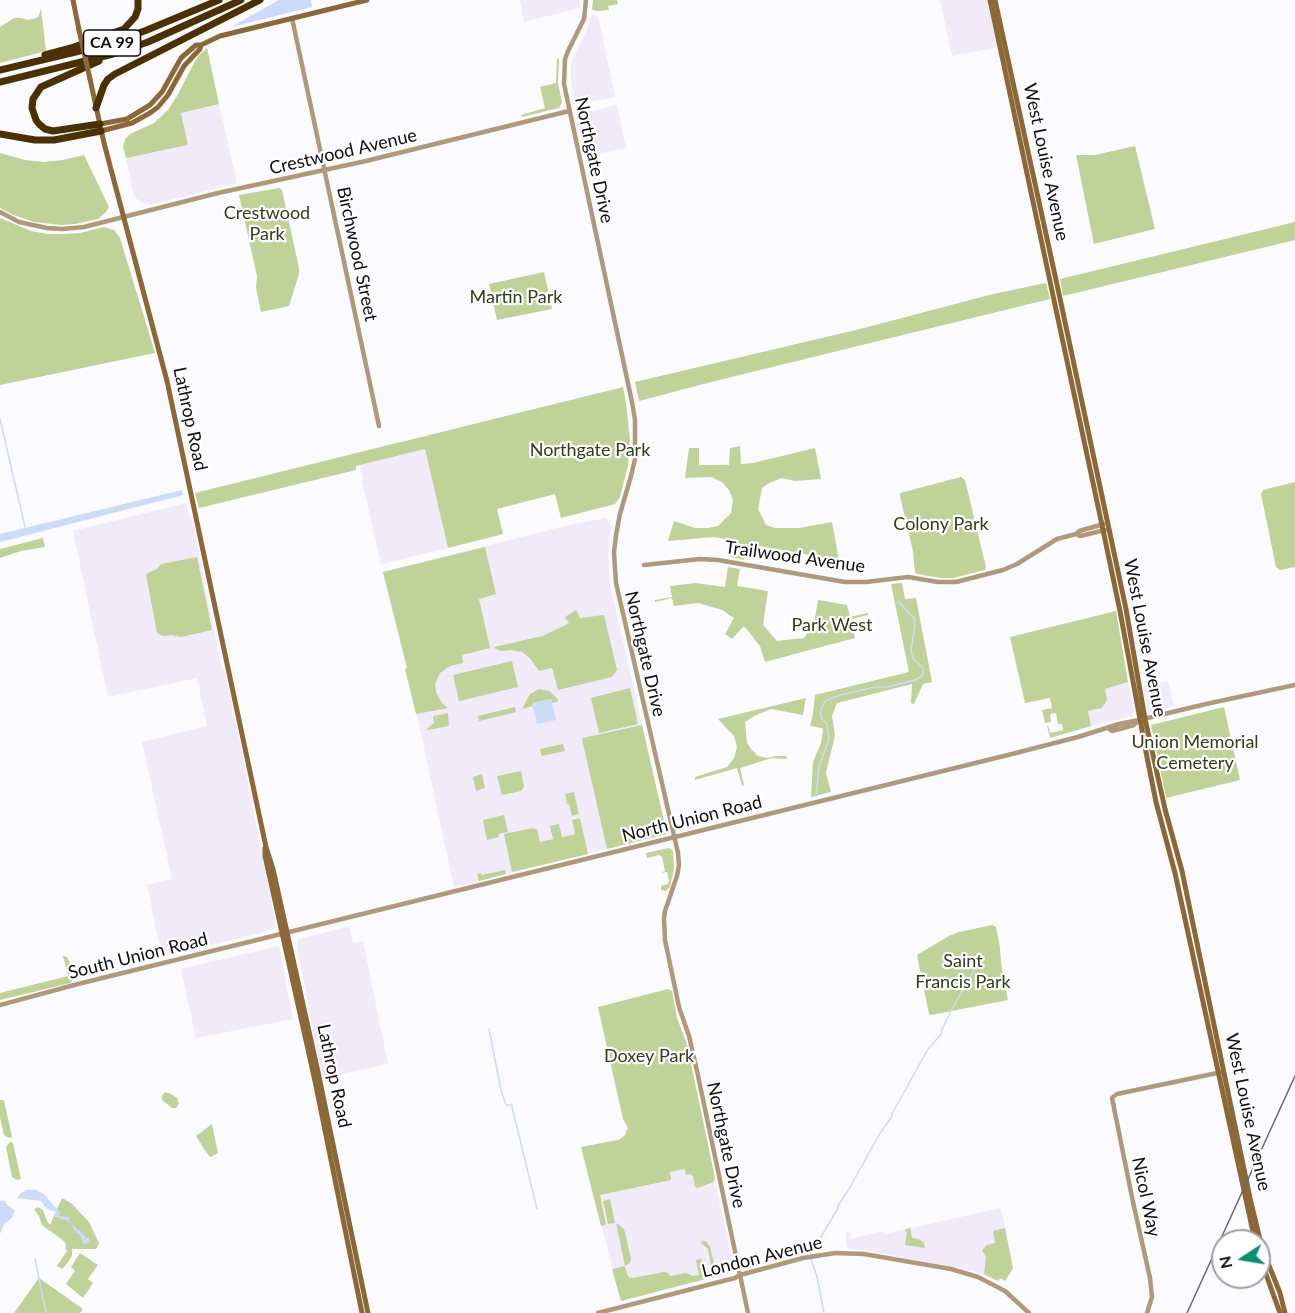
<!DOCTYPE html>
<style>
body{margin:0}
#map{position:relative;width:1295px;height:1313px;overflow:hidden;background:#fbfafe;font-family:Lato,sans-serif}
canvas{display:block}
.north{position:absolute;left:1211px;top:1229px;width:60px;height:60px;box-sizing:border-box;background:#fff;border:2px solid #9f9e9f;border-radius:50%;rotate:258deg;font-size:16px;font-weight:700;line-height:24px;text-align:center;color:#0e0d0f}
.north::after{content:'';display:block;margin:auto;width:21px;height:27px;background:#098f77;clip-path:polygon(50% 0,100% 100%,50% 72%,0 100%)}
</style>
<div id="map">
<canvas width="1295" height="1313"></canvas>
<div class="north">N</div>
</div>
<script>
const context = document.querySelector('canvas').getContext('2d');
context.lineJoin = 'round';
function paint(path, color) { context.fillStyle = color; context.fill(path, 'evenodd'); }
const shape = rows => new Path2D(rows.map(r => 'M' + r).join(''));
function strokePath(path, color, width, dash) { context.strokeStyle = color; context.lineWidth = width; context.lineCap = dash ? 'butt' : 'round'; context.setLineDash(dash || []); context.stroke(path); }
function label(font, color, halo, rows, align = 'center') {
  context.font = font + ' Lato,sans-serif'; context.lineWidth = 4.5; context.setLineDash([]); context.textBaseline = 'middle'; context.strokeStyle = halo; context.fillStyle = color; for (const [text, x, y, turn = 0] of rows) {
    context.save(); context.translate(x, y); context.rotate((+turn || 0) * Math.PI / 180); context.textAlign = isNaN(turn) ? turn : align; if (halo) context.strokeText(text, 0, 0); context.fillText(text, 0, 0); context.restore();
  }
}
const built = shape([
 [520,0,580,0,580,8,524,22],
 [940,0,988,0,998,47,952,56],
 [592,15,598,16,615,97,580,104,574,100,571,84,571,65,577,50,587,30],
 [219,104,237,183,150,205,143,203,136,198,133,192,126,158,188,145,181,113],
 [617,105,626,148,586,156,578,117,579,114],
 [425,449,448,548,381,564,362,480,363,480,360,465],
 [186,503,194,529,221,664,225,672,241,747,276,925,275,928,272,930,162,957,147,885,172,879,142,742,207,726,197,678,108,697,73,531],
 [605,518,608,520,611,527,608,554,610,584,667,834,454,887,407,668,383,572,565,526],
 [1168,681,1174,706,1149,712,1143,687],
 [1128,682,1134,713,1132,716,1091,726,1088,711,1102,708,1105,689],
 [350,926,353,943,363,941,388,1064,322,1078,297,945,297,940],
 [279,946,293,1019,196,1038,181,969],
 [702,1122,734,1269,732,1273,621,1301,581,1147],
 [1001,1208,1013,1268,1005,1281,1000,1278,998,1281,974,1271,863,1250,850,1249,846,1246,846,1232,851,1233,850,1239,884,1231,885,1234]
]);
const green = shape([
 [593,0,617,0,618,4,608,6,609,10,598,11,592,10],
 [41,8,46,51,0,63,0,27,14,18,21,18,28,20,36,18,39,16],
 [207,48,219,104,181,113,188,145,126,158,123,147,125,139,130,134,154,123,168,110,177,96,195,61,199,55],
 [557,58,559,59,559,62,558,83,562,102,559,108,522,117,521,115,545,108,540,87,556,83],
 [1135,146,1155,229,1094,244,1076,155,1095,155],
 [0,153,25,160,44,162,63,160,84,155,109,207,106,212,98,219,75,224,62,225,34,222,11,214,0,208],
 [279,188,282,190,299,268,299,274,289,306,261,312,256,288,257,276,239,195],
 [0,218,31,231,48,234,64,234,80,233,104,227,114,230,120,238,155,353,0,385],
 [1295,222,1295,240,1063,296,1060,279],
 [544,272,552,309,497,320,489,284],
 [1046,283,1050,299,715,381,639,401,635,382,860,329,993,294],
 [623,387,626,403,630,440,628,466,620,497,615,504,561,518,555,494,497,509,503,534,448,548,425,449,356,466,356,470,199,508,195,493],
 [740,446,741,464,753,463,815,448,821,479,795,481,782,478,771,482,762,488,758,509,766,525,775,528,799,528,832,522,839,560,748,544,744,560,731,557,734,541,714,537,668,541,674,521,695,528,708,528,718,526,731,513,733,500,729,490,722,482,711,477,685,478,689,448,699,448,699,465,729,465,730,448],
 [961,477,965,480,986,567,985,570,953,578,941,578,917,574,915,573,913,551,900,496,900,493],
 [1295,482,1295,567,1280,570,1276,567,1261,494,1263,490],
 [43,538,45,547,21,551,0,558,0,549],
 [485,547,496,594,479,599,490,648,462,655,463,663,450,666,440,673,435,684,436,692,442,703,448,708,416,714,405,669,407,668,383,572],
 [197,557,212,630,181,637,171,635,163,636,157,633,146,574,157,569,161,564],
 [728,567,740,569,737,586,768,591,763,625,777,641,804,638,814,624,818,600,847,605,850,617,868,613,868,615,851,619,855,638,765,662,760,646,744,626,732,639,725,634,734,618,722,610,698,603,674,606,672,598,655,602,655,600,672,597,670,586,695,583,725,587],
 [902,583,905,599,916,598,932,682,923,684,914,704,911,703,912,684,837,703,832,716,835,735,826,773,831,792,811,797,813,762,821,743,823,730,822,728,810,726,813,713,815,695,909,672,891,584],
 [576,610,580,618,604,615,617,670,612,677,558,690,552,668,539,671,530,658,522,652,510,650,502,651,496,649,494,647,542,636,566,625,569,623,565,617],
 [1116,611,1128,682,1105,689,1107,700,1102,708,1088,711,1091,726,1050,738,1047,726,1048,725,1050,733,1063,730,1062,724,1058,724,1056,713,1050,714,1051,722,1045,723,1042,710,1052,708,1050,698,1025,703,1010,637],
 [512,661,518,687,459,701,453,675],
 [630,688,638,724,599,733,591,698],
 [539,689,549,691,558,699,557,702,552,703,551,699,532,703,533,706,522,709,530,694],
 [806,698,803,715,771,709,754,716,745,722,747,743,752,750,758,756,767,758,776,756,787,756,786,759,772,758,740,768,744,785,742,786,737,768,695,780,695,777,727,767,734,758,737,747,734,736,718,719],
 [515,707,516,712,479,721,478,716],
 [1224,707,1240,780,1166,798,1151,725],
 [448,713,449,726,427,730,427,729,434,723,433,716],
 [642,725,667,834,607,849,582,739,583,738],
 [563,744,565,751,542,756,540,749],
 [521,771,524,786,521,791,502,795,497,776],
 [482,774,485,788,476,791,473,777],
 [574,792,579,814,572,816,569,804,567,804,565,794],
 [504,815,508,832,498,834,499,837,487,840,483,820],
 [580,818,588,854,512,872,504,834,533,828,534,829,537,829,540,842,553,839,550,826,559,824,562,837,575,834,572,820],
 [669,848,673,851,674,869,670,887,666,891,661,890,661,886,668,884,669,881,667,872,661,873,665,871,662,857,659,855,647,858,646,853],
 [505,870,506,874,479,881,477,874,481,873,482,875],
 [992,925,996,927,1000,948,1001,963,1008,1000,931,1015,929,1014,917,955,949,936,959,932],
 [63,956,67,957,69,961,73,977,71,983,0,1000,0,993,68,976],
 [668,989,672,991,677,1018,687,1044,715,1178,713,1182,697,1188,695,1187,693,1176,690,1174,686,1175,685,1169,670,1172,671,1180,600,1195,606,1225,601,1226,581,1147,619,1140,625,1135,628,1128,623,1119,598,1007],
 [165,1092,171,1094,177,1098,179,1104,176,1108,172,1108,162,1100,162,1095],
 [0,1100,4,1100,12,1137,9,1138,4,1135,0,1118],
 [212,1124,218,1153,211,1157,208,1155,196,1136],
 [10,1142,13,1143,21,1179,17,1180,12,1177,6,1147],
 [62,1198,71,1203,89,1222,99,1243,96,1249,73,1249,72,1248,72,1256,66,1265,62,1269,57,1266,67,1251,65,1249,66,1246,65,1242,42,1225,39,1216,34,1209,38,1207,43,1210,47,1221,50,1225],
 [610,1199,615,1223,608,1224,603,1201],
 [616,1223,623,1228,625,1232,631,1259,630,1263,625,1266,627,1274,629,1277,632,1278,664,1272,668,1273,670,1276,686,1273,693,1276,699,1275,696,1260,702,1259,700,1268,703,1272,707,1272,710,1270,711,1266,708,1249,700,1242,706,1241,710,1247,717,1276,621,1301,612,1269,625,1266],
 [910,1228,912,1238,919,1239,924,1243,925,1248,905,1245,907,1232,905,1231,906,1229],
 [1005,1228,1013,1268,1005,1281,1000,1278,998,1281,984,1274,986,1257,982,1250,987,1245,995,1243,993,1231],
 [80,1253,98,1265,88,1279,93,1283,83,1298,66,1284,75,1271,71,1267],
 [39,1278,83,1309,80,1313,14,1313]
]);
const water = shape([
 [279,0,311,0,312,7,231,27],
 [182,490,183,495,0,542,0,534],
 [551,699,556,720,537,724,532,703],
 [26,1190,36,1190,44,1194,55,1207,60,1211,59,1216,70,1217,69,1221,78,1230,82,1232,83,1235,87,1238,90,1239,90,1240,86,1244,83,1244,81,1237,79,1234,74,1231,73,1226,66,1220,55,1217,56,1212,47,1209,41,1201,17,1198,21,1193],
 [0,1201,5,1201,7,1205,15,1210,12,1218,4,1224,0,1234]
]);
const stream = shape([
 [0,419,25,527],
 [816,797,819,767,829,739,827,724,822,719,820,712,825,701,840,695,871,688,887,687,915,680,922,676,923,673,923,668,913,658,911,651,915,625,914,618,898,601],
 [489,1029,501,1090,506,1105,512,1105,512,1107,537,1209],
 [811,1254,838,1208,838,1206,849,1189,879,1135,892,1116,892,1114,928,1049,942,1033,941,1031,951,1011,976,966],
 [35,1259,46,1313],
 [811,1259,817,1277,824,1313]
]);
const tertiary = shape([
 [586,0,584,19,568,51,565,59,564,84,632,402,635,420,635,459,631,476,620,514,616,535,614,553,616,583,678,853,679,865,677,876,665,911,664,919,665,940,679,1007,689,1036,697,1071,748,1313],
 [292,18,379,426],
 [0,212,19,222,47,228,62,229,84,227,218,193,366,161,569,111],
 [1076,534,1080,536,1105,530],
 [644,565,700,559,718,560,845,582,866,582,908,577,938,582,956,582,1003,570,1017,564,1057,539,1076,534,1079,531,1104,524],
 [1108,728,1112,731,1134,725,1139,720],
 [0,1005,78,984,1012,754,1078,737,1119,724,1139,720,1206,704,1295,685],
 [598,1313,735,1278,740,1275,803,1258,835,1253,864,1254,951,1269,978,1277,1005,1291,1029,1313],
 [1147,1313,1152,1297,1150,1278,1133,1202,1112,1098,1114,1096,1117,1094,1222,1072]
]);
const secondary = shape([
 [73,0,79,30],
 [990,0,1102,525,1120,611,1147,757,1156,802,1175,873,1255,1241],
 [995,0,1058,289,1126,609,1145,719,1165,809,1182,871,1250,1198,1262,1248,1280,1293,1285,1313],
 [90,79,104,143,167,381,266,847,273,869,318,1072,368,1313],
 [100,124,127,119,150,105,162,92,181,58,196,45,201,45,220,36,367,0],
 [101,131,132,123,150,113,158,107,168,95,184,66,200,49,201,45],
 [265,848,265,856,315,1081,362,1313],
 [1259,1255,1280,1313]
]);
const motorway = shape([
 [45,55,71,48,124,29,135,17,138,9,138,0],
 [99,61,41,87,33,99,32,108,36,120,39,124,45,129,53,131,100,124],
 [0,70,109,44,147,30,219,0],
 [0,82,113,54,148,42,241,0],
 [96,108,104,85,108,79,115,74,260,0],
 [0,134,35,140,54,140,101,131]
]);
const rail = shape([
 [1187,1313,1295,1076]
]);
const secondaryBridge = shape([
 [79,30,90,79]
]);
const shields = [
 [112,43,57]
];
const shieldNames = [
 ["CA 99",112,43]
];
const streetNames = [
 ["Crestwood Avenue",343,152,-13],
 ["Northgate Drive",594,160,78],
 ["West Louise Avenue",1046,162,78],
 ["Birchwood Street",357,254,78],
 ["Lathrop Road",190,419,78],
 ["Trailwood Avenue",795,557,8],
 ["West Louise Avenue",1145,638,79],
 ["Northgate Drive",645,654,77],
 ["North Union Road",692,819,-14],
 ["South Union Road",138,956,-14],
 ["Lathrop Road",334,1076,78],
 ["West Louise Avenue",1248,1112,78],
 ["Northgate Drive",726,1145,78],
 ["Nicol Way",1146,1197,78],
 ["London Avenue",762,1257,-14]
];
const parkNames = [
 ["Crestwood",267,213],
 ["Park",267,234],
 ["Martin Park",516,297],
 ["Northgate Park",590,450],
 ["Colony Park",941,524],
 ["Park West",832,625],
 ["Union Memorial",1195,742],
 ["Cemetery",1195,763],
 ["Saint",963,961],
 ["Francis Park",963,982],
 ["Doxey Park",649,1056]
];
paint(built, '#f0eaf9');
paint(green, '#bfd298');
paint(water, '#cbdbfa');
strokePath(stream, '#cbdbfa', 1.5);
strokePath(tertiary, '#af9978', 4.5);
strokePath(secondary, '#8a6937', 5);
strokePath(motorway, '#4b3101', 7);
strokePath(rail, '#68676a', 1.5);
strokePath(secondaryBridge, '#8a6937', 5);
for (const [x, y, w] of shields) { const box = new Path2D(); box.roundRect(x - w / 2, y - 13, w, 26, 4.5); context.fillStyle = '#fff'; context.fill(box); strokePath(box, '#0e0d0f', 1.5); }
label('bold 16px', '#0e0d0f', null, shieldNames);
label('18px', '#0e0d0f', '#fff', streetNames);
label('18px', '#323c17', '#fff', parkNames);
</script>
